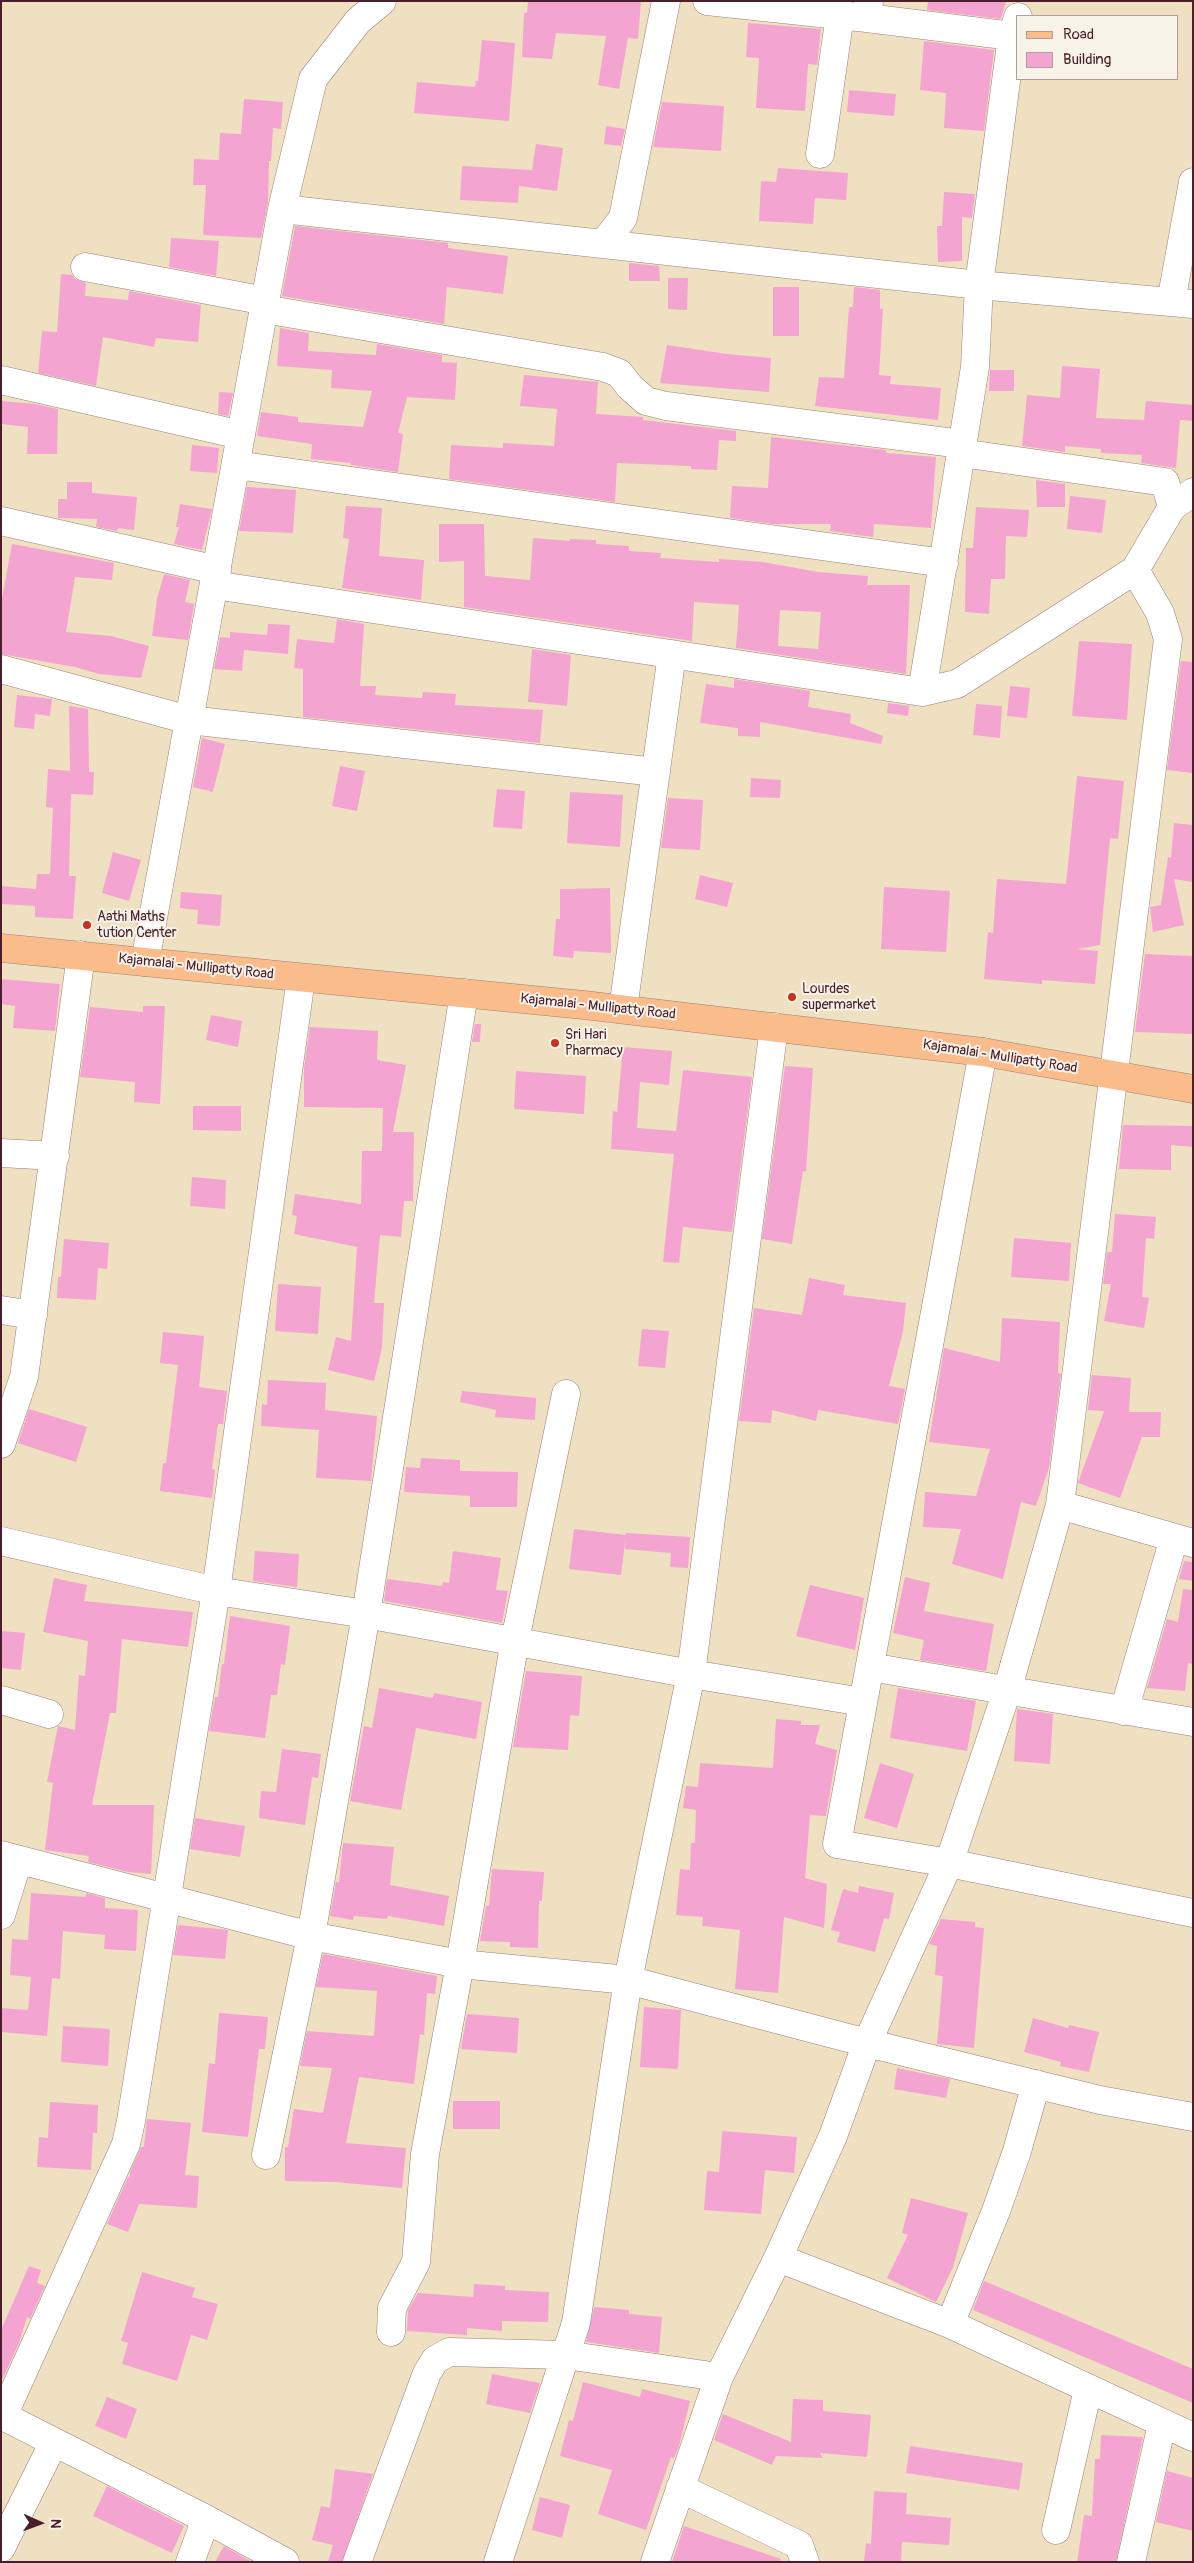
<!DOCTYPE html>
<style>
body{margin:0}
#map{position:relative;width:1194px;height:2563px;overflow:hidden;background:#efe0c2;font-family:Pangolin,sans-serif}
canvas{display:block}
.frame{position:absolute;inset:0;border:2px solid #4a1f2b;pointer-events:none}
.legend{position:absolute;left:1016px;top:15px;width:162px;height:65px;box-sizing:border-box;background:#f7f3e8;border:1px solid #b29e9c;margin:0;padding:6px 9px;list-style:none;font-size:15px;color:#4a1f2b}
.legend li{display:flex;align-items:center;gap:10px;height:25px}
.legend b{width:25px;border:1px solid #b29e9c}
.north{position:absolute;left:15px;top:2498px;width:50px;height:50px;-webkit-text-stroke:4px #f7f3e8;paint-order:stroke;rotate:92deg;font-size:14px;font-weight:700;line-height:20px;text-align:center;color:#4a1f2b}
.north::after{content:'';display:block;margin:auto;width:18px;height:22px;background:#4a1f2b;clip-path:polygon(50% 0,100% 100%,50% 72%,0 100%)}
</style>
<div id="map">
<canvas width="1194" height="2563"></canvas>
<div class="frame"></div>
<ul class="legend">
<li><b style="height:6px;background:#fabc8b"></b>Road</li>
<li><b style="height:14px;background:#f4a4d0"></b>Building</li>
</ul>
<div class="north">N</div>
</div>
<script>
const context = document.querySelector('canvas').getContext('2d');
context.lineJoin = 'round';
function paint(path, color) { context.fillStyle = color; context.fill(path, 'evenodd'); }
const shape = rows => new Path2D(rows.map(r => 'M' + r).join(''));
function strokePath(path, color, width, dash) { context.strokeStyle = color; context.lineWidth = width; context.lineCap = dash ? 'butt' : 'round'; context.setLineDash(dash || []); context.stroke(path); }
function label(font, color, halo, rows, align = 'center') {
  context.font = font + ' Pangolin,sans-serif'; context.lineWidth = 4; context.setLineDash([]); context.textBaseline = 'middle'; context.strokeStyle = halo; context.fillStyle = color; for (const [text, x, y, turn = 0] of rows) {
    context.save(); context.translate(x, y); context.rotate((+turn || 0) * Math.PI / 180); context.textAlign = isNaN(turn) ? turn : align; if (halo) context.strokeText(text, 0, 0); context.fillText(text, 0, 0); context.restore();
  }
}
const building = shape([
 [528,1,641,1,638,39,628,38,619,89,598,85,606,36,556,33,552,59,522,57,524,13,527,13],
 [928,1,1006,1,1001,19,927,10],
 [748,23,821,29,817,65,808,64,805,111,756,108,759,58,746,57],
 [482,40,515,43,509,121,414,113,417,82,475,87,476,81,478,81],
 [924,41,994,50,984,131,944,128,946,93,920,90],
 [849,90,896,94,894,116,847,112],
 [244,99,283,102,281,129,273,128,271,161,269,161,268,202,261,238,203,235,206,185,193,185,194,159,219,160,220,133,241,134],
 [662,102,724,106,721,151,653,147],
 [606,126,625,129,621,146,604,144],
 [536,144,563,148,557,191,519,186,518,203,460,200,462,166,532,170],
 [778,168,848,173,846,200,815,198,813,224,759,221,761,181,776,182],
 [944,192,975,194,972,218,962,217,962,261,938,262,937,226,942,226],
 [295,226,448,243,448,248,508,256,503,294,447,287,444,324,282,296],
 [171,238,219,241,216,276,169,267],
 [629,263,659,266,660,281,629,281],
 [61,274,72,275,75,279,86,283,85,296,128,300,129,291,201,305,198,342,156,338,154,347,103,337,96,386,38,373,42,331,57,332],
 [668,278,688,278,687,310,668,309],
 [773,287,799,287,799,336,773,336],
 [854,287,880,290,880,309,883,309,879,375,891,376,890,384,941,388,938,420,815,406,819,377,844,378,849,307,853,307],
 [280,328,309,333,308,351,376,355,377,344,442,355,442,362,457,363,455,400,407,397,398,433,403,434,398,472,351,465,351,463,311,459,312,444,257,436,261,412,298,417,298,422,363,427,372,391,331,388,332,370,277,366],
 [667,345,727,354,771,358,769,392,660,383],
 [1062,366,1100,369,1096,418,1144,420,1146,401,1193,405,1193,421,1180,420,1176,468,1141,463,1142,455,1101,453,1101,449,1065,446,1065,452,1022,446,1027,395,1060,398],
 [990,370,1014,370,1014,391,989,391],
 [524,375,598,382,596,414,643,417,643,420,736,431,736,441,719,440,717,470,691,469,691,466,617,463,615,502,449,479,451,445,503,448,503,443,554,446,557,409,520,406],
 [219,392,233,393,228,416,218,414],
 [1,401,35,404,58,409,57,454,27,454,28,427,1,424],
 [771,437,886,450,886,453,936,457,931,528,874,524,873,537,830,531,831,524,773,524,730,518,732,486,768,488],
 [192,445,219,448,217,473,190,471],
 [1036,480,1065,484,1065,507,1037,507],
 [67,482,92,482,92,493,137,497,134,530,118,528,117,531,96,527,97,519,58,518,58,499,67,499],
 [247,487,296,490,293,533,239,531],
 [1070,496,1106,500,1102,533,1067,529],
 [180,504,212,509,202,550,174,544,179,527,176,527],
 [346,506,382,508,379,556,424,560,421,600,342,588,349,539,343,538],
 [976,507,1029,510,1027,537,1006,536,1005,579,991,579,989,614,965,612,966,548,973,548],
 [439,524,484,524,485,576,530,580,533,538,570,541,570,539,596,540,596,544,629,546,629,551,661,553,660,558,719,562,719,559,763,562,818,572,868,576,867,585,910,585,906,674,736,648,739,605,694,602,692,641,464,607,464,561,439,562],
 [780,610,821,612,818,649,778,646],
 [12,544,114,563,112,580,75,577,66,632,111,636,149,646,141,678,99,674,75,667,1,654,1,604],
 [164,574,190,580,185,602,194,604,188,640,152,636,157,599],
 [337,619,364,624,360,686,376,686,375,695,422,698,423,692,456,694,455,705,543,710,540,743,303,717,303,669,294,668,297,639,334,643],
 [268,624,290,625,288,654,244,650,242,671,214,669,220,637,230,638,230,632,267,635],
 [1079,641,1132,644,1127,720,1072,716],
 [532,649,571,655,567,706,528,702],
 [1181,661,1193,662,1193,773,1167,770],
 [734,679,810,691,808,707,851,714,850,723,883,736,881,744,760,722,760,737,738,736,738,728,700,723,706,684,734,688],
 [1010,686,1030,688,1027,718,1007,716],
 [17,695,52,699,50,716,35,714,34,729,14,727],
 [888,703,909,706,908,716,887,713],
 [976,704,1002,706,1000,738,973,735],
 [69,706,88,709,89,772,94,772,93,795,71,794,69,876,76,876,73,919,35,917,35,906,1,904,1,886,36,889,37,874,50,874,53,808,46,807,48,769,70,771],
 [202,738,225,744,213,792,193,787],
 [340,766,365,771,357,811,332,806],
 [1077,776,1124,781,1118,839,1110,838,1100,945,1077,949,1098,951,1095,984,1042,980,1042,984,984,979,988,932,993,933,997,879,1066,884],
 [751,778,781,780,780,798,750,797],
 [497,789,525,791,522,829,493,827],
 [570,792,623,795,620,847,567,843],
 [668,798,703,800,700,850,661,848],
 [1174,823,1193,825,1193,882,1174,879,1184,925,1153,932,1150,907,1161,905,1168,857,1171,858],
 [113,852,141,860,129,901,102,893],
 [700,875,733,883,727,907,695,899],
 [884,887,950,891,946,952,881,949],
 [610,888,611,953,574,951,573,958,553,956,556,919,560,919,560,889],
 [181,892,222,895,220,926,197,924,198,910,180,908],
 [1145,954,1193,956,1193,1034,1135,1032],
 [1,979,60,984,55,1031,13,1028,15,1006,1,1004],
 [143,1006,165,1006,160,1104,134,1102,135,1082,80,1077,90,1007,143,1012],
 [211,1015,242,1021,238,1047,206,1040],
 [475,1024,481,1024,480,1042,472,1042],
 [310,1027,378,1031,377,1060,406,1065,393,1132,414,1132,413,1201,404,1201,401,1237,380,1235,374,1303,384,1303,382,1348,374,1381,328,1370,336,1337,351,1341,357,1247,294,1234,297,1216,292,1215,295,1194,361,1204,362,1151,382,1151,383,1108,304,1107,304,1068],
 [623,1047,672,1051,669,1085,640,1082,637,1128,676,1131,683,1070,752,1077,732,1232,683,1227,679,1263,663,1262,674,1154,611,1149,613,1111,617,1112],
 [785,1066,813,1068,806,1172,803,1171,792,1244,762,1239],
 [516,1071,586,1076,584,1114,514,1109],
 [193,1106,241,1106,241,1131,193,1130],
 [1123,1125,1193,1126,1193,1147,1171,1145,1171,1170,1119,1169],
 [192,1177,226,1180,225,1209,190,1206],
 [1115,1214,1156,1217,1154,1239,1146,1238,1142,1297,1149,1298,1144,1328,1104,1321,1111,1284,1103,1284,1107,1252,1112,1252],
 [1014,1238,1071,1243,1069,1281,1011,1277],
 [64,1239,109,1243,107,1269,98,1268,96,1300,57,1298,58,1277,61,1277],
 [809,1278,845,1285,843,1295,906,1303,903,1331,889,1386,905,1389,898,1424,818,1410,816,1421,772,1410,771,1423,739,1421,754,1308,802,1315],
 [278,1284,321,1287,318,1334,275,1331],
 [1002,1318,1060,1322,1058,1373,1061,1374,1049,1468,1036,1506,1021,1502,1003,1579,952,1564,961,1529,923,1527,925,1492,976,1496,990,1449,929,1442,944,1348,1000,1362],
 [642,1329,669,1331,665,1368,638,1366],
 [163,1332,204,1336,199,1387,227,1391,223,1424,218,1424,212,1469,215,1470,212,1498,160,1491,163,1463,166,1463,178,1365,160,1363],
 [1092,1375,1131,1378,1129,1412,1161,1412,1160,1437,1142,1437,1120,1498,1078,1483,1104,1411,1088,1410],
 [268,1380,326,1383,325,1410,377,1416,371,1481,316,1478,319,1430,261,1426,262,1404,267,1405],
 [462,1391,536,1398,535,1420,495,1417,496,1410,460,1402],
 [29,1409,87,1427,76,1462,18,1443],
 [421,1458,460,1460,460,1471,518,1472,517,1507,470,1507,470,1496,404,1492,406,1467,420,1468],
 [574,1529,626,1535,621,1575,569,1569],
 [626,1533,690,1537,688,1568,670,1567,671,1553,625,1549],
 [255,1551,299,1554,297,1587,253,1581],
 [453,1551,501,1558,496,1590,508,1591,502,1623,384,1601,387,1579,442,1586,443,1582,449,1583],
 [1184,1561,1193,1562,1193,1581,1179,1579],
 [905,1577,930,1583,924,1611,994,1624,986,1671,920,1660,924,1640,893,1633],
 [54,1578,87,1585,84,1601,193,1612,188,1647,122,1639,116,1713,110,1713,92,1805,154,1805,151,1874,128,1872,88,1862,89,1856,45,1850,53,1783,47,1782,58,1726,75,1730,79,1675,85,1676,88,1641,43,1632],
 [810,1585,864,1598,855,1650,796,1636],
 [1183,1589,1193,1590,1193,1664,1188,1663,1185,1691,1147,1688,1167,1619,1178,1622],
 [230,1616,290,1626,285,1665,281,1664,277,1695,271,1695,265,1738,209,1731,215,1697,218,1697,222,1664,224,1664],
 [1,1631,25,1633,21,1670,1,1668],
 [526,1671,582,1676,579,1716,570,1715,568,1750,513,1747],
 [379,1688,433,1698,434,1693,482,1702,476,1739,416,1728,401,1810,350,1801,364,1726,372,1728],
 [898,1688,976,1701,967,1751,890,1738],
 [1017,1709,1053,1714,1050,1764,1014,1761],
 [776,1719,801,1721,801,1725,820,1725,815,1744,837,1750,826,1816,810,1815,805,1878,827,1884,824,1928,784,1917,778,1993,735,1989,740,1930,702,1926,703,1917,676,1915,680,1869,690,1870,691,1843,695,1843,696,1810,683,1808,686,1786,698,1787,700,1763,773,1768],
 [282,1749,321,1754,318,1778,312,1777,305,1825,259,1818,261,1791,276,1792],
 [880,1763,914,1774,897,1828,864,1818],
 [195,1818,245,1826,240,1857,190,1849],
 [343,1843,394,1847,390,1885,449,1896,444,1926,388,1916,387,1919,354,1916,353,1920,330,1916,336,1882,339,1882],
 [492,1869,544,1872,542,1901,539,1901,538,1948,510,1947,510,1942,480,1941,486,1906,489,1906],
 [859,1886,894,1893,889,1919,884,1918,875,1952,837,1942,840,1932,831,1930,843,1889,858,1893],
 [31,1893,86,1897,86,1893,105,1898,105,1908,138,1910,136,1951,104,1949,105,1935,63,1931,60,1979,52,1978,47,2036,1,2032,1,2008,28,2010,31,1977,10,1975,12,1939,28,1940],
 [941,1919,975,1922,975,1927,984,1928,974,2048,937,2044,943,1976,935,1975,937,1946,929,1944],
 [178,1925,228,1930,225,1959,173,1955],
 [323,1954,437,1976,435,1994,427,1993,424,2035,420,2034,414,2084,359,2077,346,2143,406,2148,402,2188,334,2182,285,2181,285,2147,288,2147,294,2109,323,2113,332,2068,300,2066,307,2031,374,2036,377,1991,316,1987],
 [644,2007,681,2010,678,2069,640,2067],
 [219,2013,268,2017,265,2049,259,2049,248,2137,202,2132,209,2063,215,2064],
 [467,2014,519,2018,517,2053,461,2049],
 [1033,2018,1068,2028,1069,2025,1099,2032,1089,2072,1060,2066,1061,2062,1024,2052],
 [63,2026,110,2029,108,2066,61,2062],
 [897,2068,950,2079,946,2098,894,2089],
 [453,2101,500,2101,500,2129,453,2129],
 [50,2102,98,2105,97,2133,93,2133,91,2170,37,2167,39,2137,48,2138],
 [147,2119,191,2123,185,2175,199,2176,197,2208,139,2204,128,2232,107,2224,128,2177,130,2178,130,2172,141,2147,144,2147],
 [722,2131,797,2137,794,2173,765,2170,761,2214,704,2210,707,2171,719,2172],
 [911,2198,968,2213,953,2267,936,2302,887,2278,908,2235,902,2233],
 [29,2266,41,2270,37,2283,45,2286,30,2319,27,2317,19,2343,1,2382,1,2330],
 [142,2272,195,2288,192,2297,218,2304,207,2340,191,2335,177,2381,122,2364,128,2343,121,2341],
 [984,2281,1193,2369,1193,2403,973,2310],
 [474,2284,505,2286,505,2290,549,2292,548,2322,502,2321,502,2331,467,2328,467,2335,407,2331,408,2310,418,2293,473,2297],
 [594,2307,629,2310,629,2314,662,2317,659,2353,586,2342],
 [492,2374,540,2383,530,2413,486,2404],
 [583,2382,640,2397,642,2389,690,2401,679,2446,674,2458,671,2457,646,2530,598,2514,612,2470,560,2456,569,2420,573,2421],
 [107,2397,137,2409,126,2439,95,2426],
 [793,2399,823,2400,823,2411,871,2415,867,2457,820,2453,823,2458,776,2456,772,2465,714,2440,723,2414,791,2442],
 [1101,2435,1143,2437,1116,2562,1077,2562,1084,2515,1092,2516,1095,2459,1100,2459],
 [910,2446,1023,2463,1019,2490,906,2473],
 [335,2469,373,2474,342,2562,328,2562,333,2545,312,2540,321,2506,330,2508],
 [1167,2471,1193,2478,1193,2531,1156,2522],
 [107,2486,184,2526,172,2553,93,2516],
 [874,2491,907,2493,906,2514,951,2518,949,2545,902,2542,901,2562,864,2562,866,2543,871,2544],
 [540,2497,570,2505,562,2538,532,2530],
 [684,2526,781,2559,780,2562,672,2562],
 [224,2546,252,2562,215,2562]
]);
const minor = shape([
 [707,1,867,18],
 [869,1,867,18,1012,36,1018,17],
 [1012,36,979,285,1193,304],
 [820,154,840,15],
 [282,209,313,79,358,21,382,1],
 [603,244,623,218,666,1],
 [85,267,266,301],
 [1171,302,1193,182],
 [264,309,603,367,619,373,630,387,646,401,666,406,962,444],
 [1,380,241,435],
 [236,465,944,563],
 [1172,507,1193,492],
 [1,521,217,570],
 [214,585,922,692],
 [1,669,189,720,656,772],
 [145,962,282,209,979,285,975,367,961,453],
 [623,1009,672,654],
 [983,1052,837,1844,949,1863,1193,1913],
 [1,1153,55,1156],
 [1,1310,33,1315],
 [1,1444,24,1377,81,955],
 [1060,1505,1193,1543],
 [1,1541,216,1591,366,1614,691,1674,863,1702],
 [870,1667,1193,1722],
 [1,1700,49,1714],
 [1124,1711,1174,1538],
 [1,1855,311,1936,460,1964,628,1980,867,2043,1100,2100,1193,2117],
 [1,1915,18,1861],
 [266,2155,311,1936,366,1614,464,993],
 [778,2258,950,2324,1193,2437],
 [950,2324,996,2211,1017,2151,1036,2084],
 [391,2332,392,2308,416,2262,425,2154,460,1964,515,1640,566,1394],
 [1,2415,206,2519,190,2562],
 [3,2416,126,2144,131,2121,216,1591,301,978],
 [680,2488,799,2545,805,2562],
 [206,2519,285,2562],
 [1056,2530,1088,2389],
 [1,2548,54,2442],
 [357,2562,427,2373,435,2360,449,2352,565,2355,719,2377],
 [498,2562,576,2323,628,1980,691,1674,774,1027],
 [655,2562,719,2377,778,2258,833,2136,867,2043,949,1863,1007,1691,1060,1505,1168,639,1160,613,1135,570,957,684,922,692,961,453,1165,482,1172,507,1135,570],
 [1131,2562,1162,2424]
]);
const major = shape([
 [1,948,584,1005,983,1052,1193,1089]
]);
const markers = [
 [87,925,5,"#c8321e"],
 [792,997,5,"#c8321e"],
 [555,1043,5,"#c8321e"]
];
const poiNames = [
 ["Aathi Maths",97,917],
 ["tution Center",97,933],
 ["Lourdes",802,989],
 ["supermarket",802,1005],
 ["Sri Hari",565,1035],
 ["Pharmacy",565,1051]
];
const streetNames = [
 ["Kajamalai - Mullipatty Road",196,967,6],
 ["Kajamalai - Mullipatty Road",598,1007,6],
 ["Kajamalai - Mullipatty Road",1000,1057,9]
];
paint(building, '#f4a4d0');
strokePath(minor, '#9c8076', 29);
strokePath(major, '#9c8076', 29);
strokePath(minor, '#fff', 28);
strokePath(major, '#fabc8b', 28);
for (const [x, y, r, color] of markers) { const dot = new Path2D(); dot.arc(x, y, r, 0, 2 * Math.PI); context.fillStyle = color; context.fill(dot); strokePath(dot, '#f7f3e8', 2); }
label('14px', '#4a1f2b', '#f7f3e8', poiNames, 'left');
label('14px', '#4a1f2b', '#f7f3e8', streetNames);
</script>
